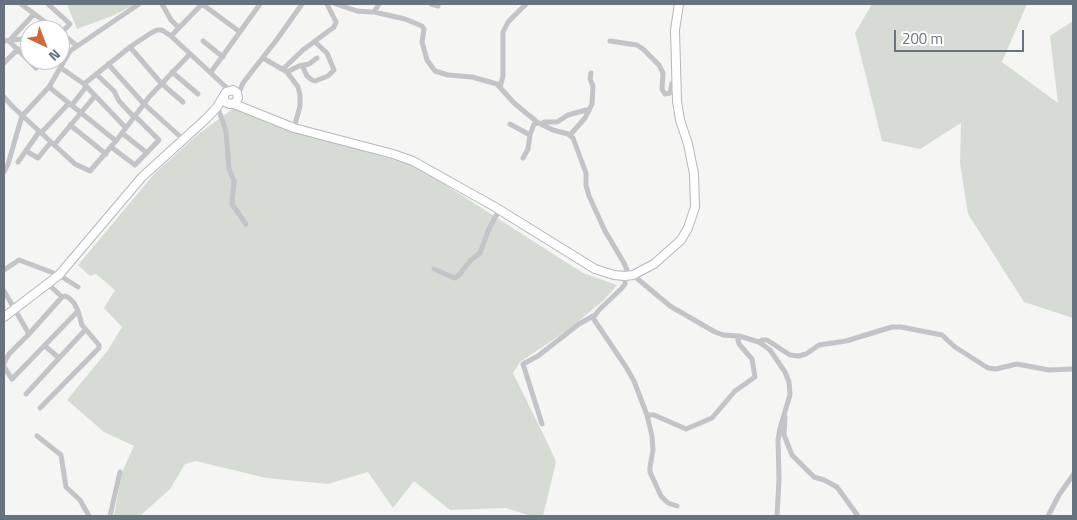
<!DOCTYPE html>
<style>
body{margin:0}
#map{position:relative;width:1077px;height:520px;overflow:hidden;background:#f5f5f3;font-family:"Titillium Web",sans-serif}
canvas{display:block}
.frame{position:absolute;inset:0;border:5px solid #687380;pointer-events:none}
.north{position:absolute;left:20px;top:20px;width:50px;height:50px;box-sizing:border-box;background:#fff;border:1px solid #c3c7cc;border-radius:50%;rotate:137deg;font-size:14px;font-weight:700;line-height:20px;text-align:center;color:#687380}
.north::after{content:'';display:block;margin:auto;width:18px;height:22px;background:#ce6a3a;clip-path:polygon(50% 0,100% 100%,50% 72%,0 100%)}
.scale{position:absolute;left:894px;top:30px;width:130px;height:22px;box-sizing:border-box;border:2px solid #687380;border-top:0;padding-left:6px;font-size:15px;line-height:18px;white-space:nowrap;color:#687380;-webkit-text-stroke:4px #fff;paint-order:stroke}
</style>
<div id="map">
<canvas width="1077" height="520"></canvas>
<div class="frame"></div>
<div class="north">N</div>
<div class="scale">200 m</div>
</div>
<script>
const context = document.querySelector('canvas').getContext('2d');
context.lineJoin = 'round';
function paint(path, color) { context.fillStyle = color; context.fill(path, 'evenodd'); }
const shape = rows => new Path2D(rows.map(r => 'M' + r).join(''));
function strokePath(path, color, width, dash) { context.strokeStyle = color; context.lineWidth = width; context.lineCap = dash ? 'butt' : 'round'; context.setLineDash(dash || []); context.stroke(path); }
const green = shape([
 [67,4,136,4,112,16,77,29],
 [872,4,1027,4,1002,62,1058,103,1050,36,1073,21,1073,318,1024,302,968,214,960,163,961,123,920,149,882,141,855,33],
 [234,108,270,124,416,166,583,273,617,285,604,300,569,329,520,362,513,373,549,446,556,462,543,516,531,516,506,508,450,510,414,481,393,508,368,472,328,484,266,478,196,461,185,464,170,489,140,516,114,516,122,472,134,446,104,432,67,400,108,350,122,327,104,308,115,290,96,274,90,276,78,265,154,174,197,135]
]);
const street = shape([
 [21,4,56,30],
 [48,4,70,24,61,33],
 [162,4,171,20,179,28],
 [202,4,240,32],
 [336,4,357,11,370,12,374,12,379,4],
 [431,4,438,6],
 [374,12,405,19,422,26,424,29,422,42,427,60,435,71,448,75,472,77,497,84,514,103,537,122,553,130,568,134,573,138,586,173,586,185,589,196,605,231,624,263,629,275],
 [34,14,9,41,36,68],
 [60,32,76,45],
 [171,36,202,4],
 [4,41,30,38],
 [203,41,223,57],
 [610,41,637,45,643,49,659,65,663,73,662,89,665,94,670,93,672,83,677,82],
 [130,47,161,83,183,102],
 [263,58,287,72,299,66,309,64,317,58],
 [4,63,18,49],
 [108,64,144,104,183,139],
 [302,65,307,76,312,80,315,81,328,76,334,70,327,53,315,42],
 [61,68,84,84,126,128],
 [283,69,303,50,334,27,336,22,327,4],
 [172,72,198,94],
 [211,72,260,4],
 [287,72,298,87,300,95,300,106,294,128],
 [96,74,114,91,119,101,134,117],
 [84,84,130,47,151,33,157,30,162,30,171,36,229,90],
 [49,87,116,141],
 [500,87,503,76,503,32,508,22,526,4],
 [238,95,243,83,278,38,302,4],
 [4,97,13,107,75,164,90,171,116,141,150,96,190,54],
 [72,105,86,87],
 [219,111,226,131,229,169,234,181,232,204,246,224],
 [510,124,530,135],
 [70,125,106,154],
 [542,125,544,122,557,122,568,115,586,110,589,111],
 [41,133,69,103],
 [122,133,147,153],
 [570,135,585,118,592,104,593,86,590,79,591,73],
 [54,145,95,96],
 [111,147,135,165,159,140,135,116],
 [26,151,38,158,51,142],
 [523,158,528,149,530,135,534,124,538,123],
 [18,162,39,132],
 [4,172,8,164,22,116,49,87,70,51,139,4],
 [434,269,452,277,455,278,458,276,471,260,480,253,488,231,499,210],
 [4,270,19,260,59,275,78,287],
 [633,275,670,306,715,332,723,335,739,336,759,342,770,350,785,372,789,382,790,395,780,428,778,440,779,479,777,516],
 [625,276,625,284,621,289,599,310,593,318,626,367,634,381,647,415,652,436,653,450,650,467,650,472,661,496,668,503,677,506],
 [4,291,29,334],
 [759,342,762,340,767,340,790,355,799,356,806,354,819,345,846,341,892,327,901,327,942,335,955,347,988,368,996,369,1017,364,1049,370,1073,369],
 [45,346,59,358],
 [4,363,9,354,29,334,62,297],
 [4,367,12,379,78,311,74,303,69,298,65,296,62,297,48,284],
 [26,394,85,330],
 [40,408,99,348,99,345,82,325,78,311],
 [647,415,654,415,686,429,712,418,735,391,755,377,752,359,739,344,737,336],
 [785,417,784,435,792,455,814,477,824,480,837,487,858,516],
 [542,424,523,364,538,356,579,324,593,316],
 [37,436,61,455,66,487,80,500,89,516],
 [110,516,120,472],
 [1048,516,1059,495,1073,475]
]);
const secondary = shape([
 [234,104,294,128,393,154,413,161,495,207,595,269,614,275,625,276,633,275,654,264,681,240,688,228,695,207,694,174,688,144,680,120,677,101,675,30,679,4],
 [4,317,59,275,142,177,207,118,217,107,226,92,233,90,237,93,238,98,235,103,230,104,225,102,224,97]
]);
paint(green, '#d6dcd4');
strokePath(secondary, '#b4b8bc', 10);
strokePath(street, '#c2c4c7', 5);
strokePath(secondary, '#fff', 8);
</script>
